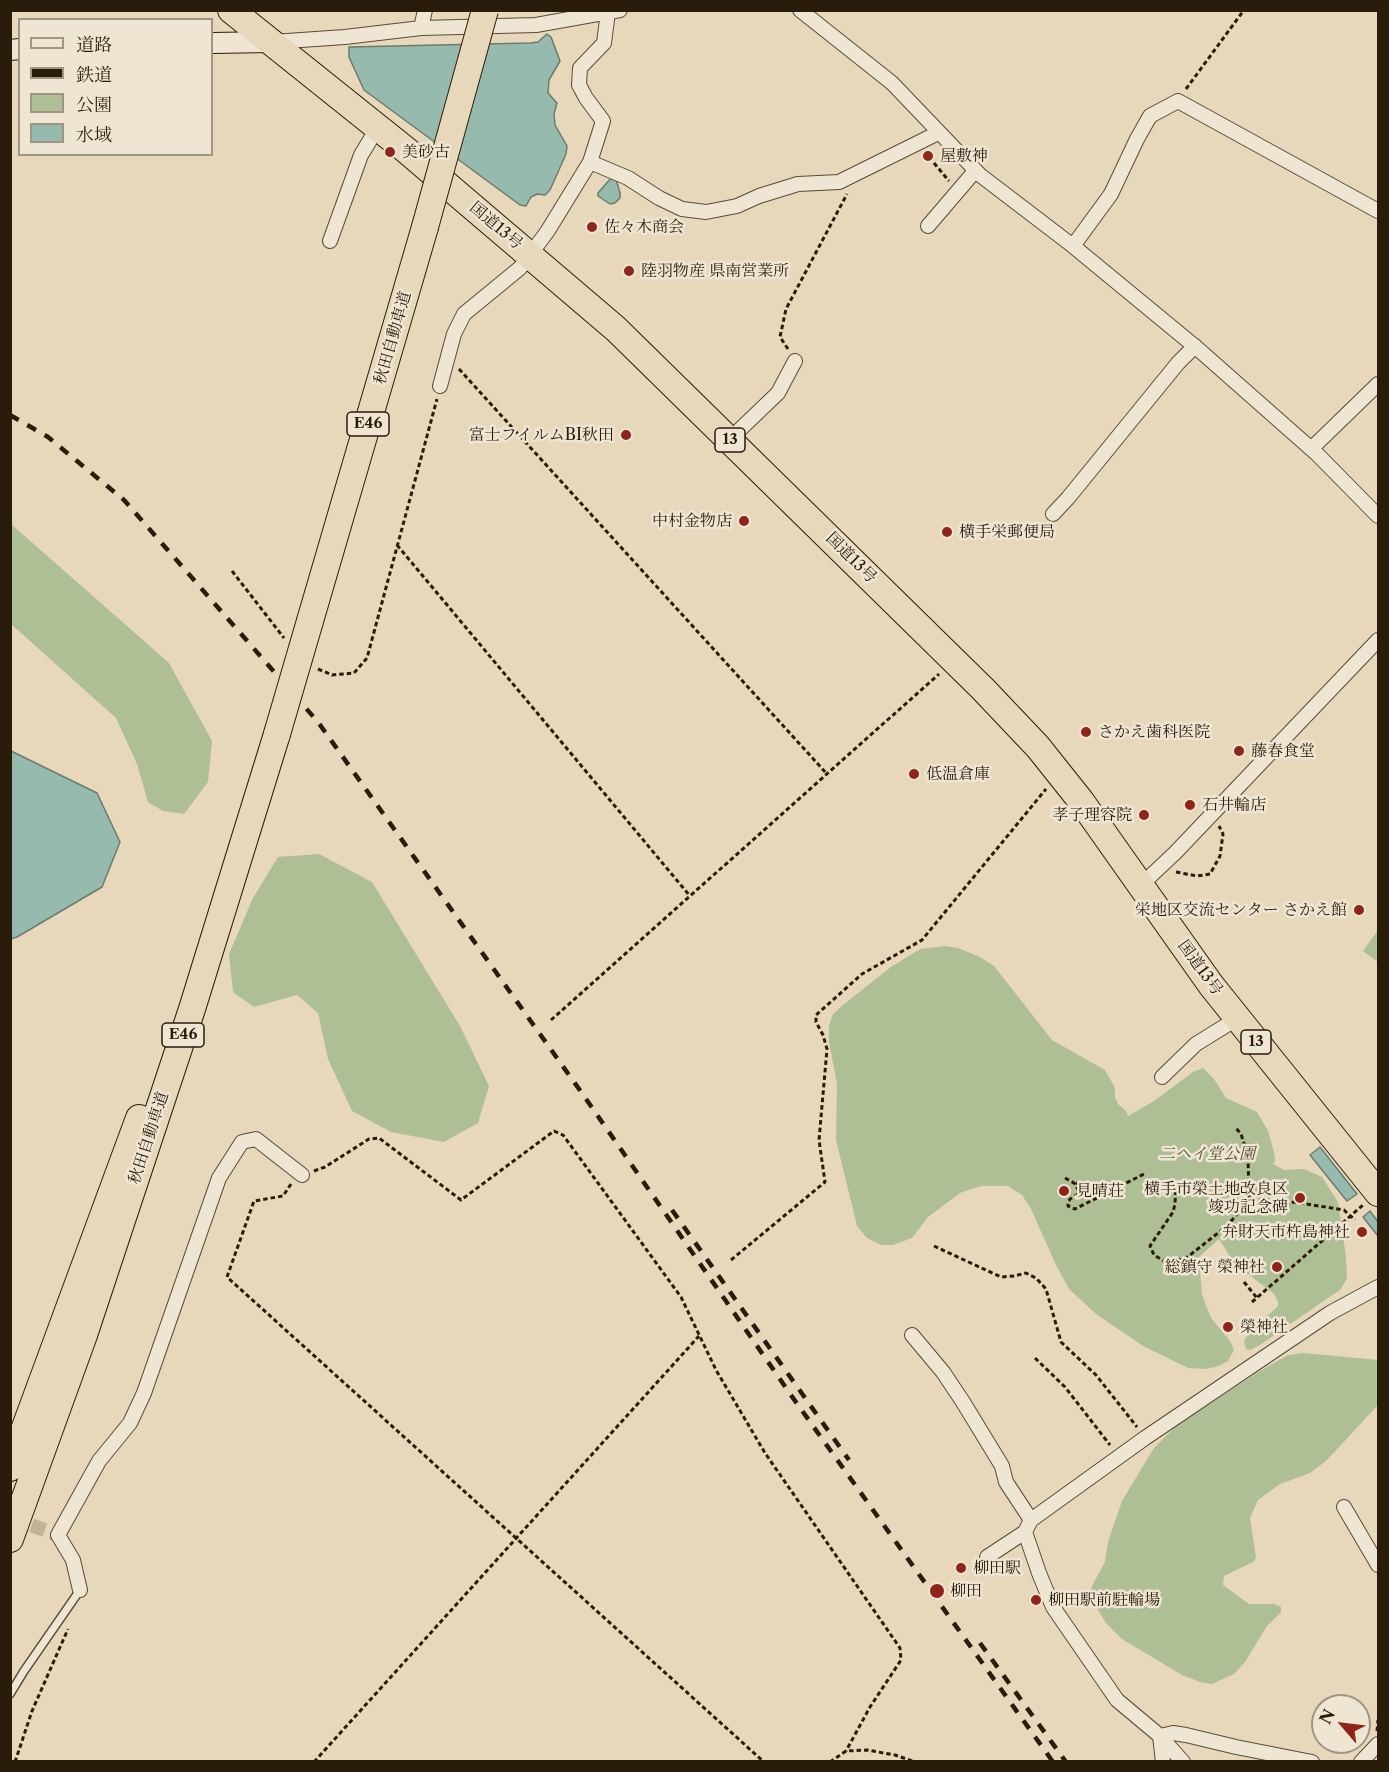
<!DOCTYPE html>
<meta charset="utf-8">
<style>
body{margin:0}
#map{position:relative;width:1389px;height:1772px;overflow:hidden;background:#e7d7bb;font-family:"Libre Caslon Text","Noto Serif JP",serif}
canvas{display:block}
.frame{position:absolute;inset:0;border:12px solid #2a1c0a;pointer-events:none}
.legend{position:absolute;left:18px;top:18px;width:195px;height:138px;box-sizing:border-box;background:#efe5d3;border:2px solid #a09583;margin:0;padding:8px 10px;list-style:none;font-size:18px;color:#2a1c0a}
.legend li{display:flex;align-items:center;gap:12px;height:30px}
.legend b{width:30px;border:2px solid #a09583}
.north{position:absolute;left:1311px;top:1694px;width:60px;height:60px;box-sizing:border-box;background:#efe5d3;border:2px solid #a09583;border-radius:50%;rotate:298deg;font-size:16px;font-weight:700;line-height:24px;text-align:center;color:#2a1c0a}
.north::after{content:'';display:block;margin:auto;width:21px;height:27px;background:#8f2418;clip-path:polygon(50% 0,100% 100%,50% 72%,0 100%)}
</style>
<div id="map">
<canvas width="1389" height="1772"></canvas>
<div class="frame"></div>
<ul class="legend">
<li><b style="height:8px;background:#efe5d3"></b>道路</li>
<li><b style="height:8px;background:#2a1c0a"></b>鉄道</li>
<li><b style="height:16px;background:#afbf95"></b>公園</li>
<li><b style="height:16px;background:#97baae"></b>水域</li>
</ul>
<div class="north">N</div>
</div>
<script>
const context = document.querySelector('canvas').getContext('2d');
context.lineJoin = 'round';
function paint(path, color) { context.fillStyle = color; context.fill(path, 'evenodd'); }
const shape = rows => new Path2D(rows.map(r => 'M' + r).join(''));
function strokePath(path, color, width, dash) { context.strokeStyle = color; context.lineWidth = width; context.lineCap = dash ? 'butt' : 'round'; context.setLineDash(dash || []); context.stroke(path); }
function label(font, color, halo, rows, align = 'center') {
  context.font = font + ' "Libre Caslon Text","Noto Serif JP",serif'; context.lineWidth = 5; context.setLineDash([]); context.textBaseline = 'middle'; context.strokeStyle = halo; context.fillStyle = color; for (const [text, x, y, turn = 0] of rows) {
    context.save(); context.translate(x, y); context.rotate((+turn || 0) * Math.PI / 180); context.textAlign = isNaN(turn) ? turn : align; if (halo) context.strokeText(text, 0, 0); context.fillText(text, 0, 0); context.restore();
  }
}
const green = shape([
 [11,524,169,663,212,741,208,782,184,814,163,811,148,802,137,764,116,718,11,624],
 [319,854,372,882,460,1026,489,1086,478,1123,444,1142,391,1132,352,1111,328,1059,318,1013,297,995,254,1007,233,992,229,954,253,898,278,857],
 [1378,930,1378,962,1363,951],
 [945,946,958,948,980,957,994,966,1052,1040,1105,1070,1115,1088,1115,1097,1118,1104,1126,1111,1128,1116,1154,1101,1193,1072,1203,1068,1214,1079,1226,1098,1257,1112,1268,1131,1274,1152,1275,1161,1273,1164,1284,1170,1304,1169,1322,1177,1338,1202,1346,1257,1347,1278,1341,1289,1260,1345,1250,1350,1246,1349,1244,1341,1248,1334,1278,1306,1278,1302,1274,1294,1234,1263,1219,1239,1199,1257,1202,1295,1211,1318,1230,1341,1234,1350,1228,1361,1219,1366,1206,1369,1188,1368,1143,1346,1096,1314,1069,1289,1056,1265,1031,1209,1022,1195,1008,1186,981,1186,960,1193,928,1217,912,1238,893,1245,881,1245,867,1238,857,1226,836,1140,837,1084,829,1042,829,1026,833,1014,843,1005,891,967,920,949],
 [1304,1353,1378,1360,1378,1405,1326,1461,1310,1473,1280,1484,1258,1500,1250,1518,1256,1558,1253,1562,1224,1576,1223,1585,1249,1604,1274,1604,1281,1607,1281,1612,1267,1626,1245,1662,1234,1674,1212,1684,1200,1682,1182,1675,1122,1639,1106,1623,1095,1605,1091,1595,1092,1586,1105,1562,1108,1542,1122,1501,1154,1448,1175,1427,1260,1371,1288,1355]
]);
const water = shape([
 [547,34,551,37,560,61,549,80,548,93,557,103,554,114,555,125,567,146,566,154,550,190,545,195,537,194,531,197,526,206,520,205,364,90,349,57,349,47,530,43,538,42,547,34],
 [612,177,616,179,620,193,620,198,615,203,610,204,598,196,598,193,612,177],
 [11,751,97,793,120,842,102,887,17,937,11,939,11,751],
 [1320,1147,1357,1194,1347,1201,1310,1155,1320,1147],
 [1370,1211,1378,1222,1378,1236,1363,1217,1370,1211]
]);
const streetTunnel = shape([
 [12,1518,58,1535]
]);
const path = shape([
 [1186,89,1244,10],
 [934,163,949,181],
 [788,349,780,337,786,309,847,194],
 [459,369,827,774],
 [397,545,690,896],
 [232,571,284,638],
 [318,669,332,675,354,673,367,658,437,399],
 [1176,872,1197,876,1210,874,1220,856,1223,834,1219,826],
 [551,1020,939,674],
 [314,1171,325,1167,369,1139,379,1138,461,1200,554,1131,563,1135,681,1297,716,1370,765,1453,900,1648,901,1660,870,1707,846,1751],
 [1065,1178,1074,1183,1079,1191,1077,1195,1070,1199,1068,1203,1068,1206,1075,1209,1144,1174],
 [1076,1183,1090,1188,1100,1196],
 [1176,1183,1175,1204,1173,1212,1150,1246,1154,1255,1166,1262,1184,1259,1190,1255,1227,1226,1249,1200,1248,1156,1241,1134,1235,1127],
 [291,1184,283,1196,254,1201,227,1277,764,1762],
 [1249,1200,1269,1208,1294,1202,1344,1210,1355,1220],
 [934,1246,1001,1277,1014,1276,1026,1273,1036,1278,1046,1289,1061,1342,1096,1375,1137,1427],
 [731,1260,825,1182,819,1140,827,1049,823,1035,816,1022,816,1015,862,974,922,940,1046,789],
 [1244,1282,1257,1298],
 [1252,1302,1363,1205],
 [1035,1358,1065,1387,1110,1445],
 [1377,1731,1378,1720],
 [15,1762,32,1711,68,1629],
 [314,1762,699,1336],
 [830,1762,846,1751,867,1750,895,1755,915,1762]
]);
const lane = shape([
 [10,1694,24,1671,80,1590]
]);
const street = shape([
 [800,10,892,83,980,175,1073,246,1198,349,1317,454,1378,516],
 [421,28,425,10],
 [272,42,345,37,421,28,536,25,620,10],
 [590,162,628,178,659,198,682,209,706,212,737,206,759,196,798,184,839,182,938,133],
 [928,226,975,171],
 [330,241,361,155,378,127],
 [1073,246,1111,194,1137,139,1150,116,1178,101,1378,211],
 [440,386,454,334,464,314,520,268,547,232,590,162,603,121,586,98,579,85,580,68,604,43,608,12],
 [730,439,778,393,795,361],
 [1311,449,1378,384],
 [1053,514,1068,498,1178,363,1195,346],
 [1141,885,1175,853,1378,640],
 [1162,1077,1196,1044,1238,1018],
 [912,1335,943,1372,963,1402,1002,1466,1006,1482,1031,1520],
 [1344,1507,1378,1565],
 [1025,1532,1039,1573,1053,1607,1117,1700,1160,1736,1183,1762],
 [987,1557,1025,1532,1031,1520,1145,1438,1330,1313,1378,1287],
 [80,1590,73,1560,58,1535,99,1461,130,1423,144,1393,219,1178,242,1142,256,1139,302,1175],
 [1160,1736,1173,1733,1186,1735,1236,1747,1312,1762],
 [1160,1736,1163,1762],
 [1361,1762,1378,1744]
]);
const secondary = shape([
 [212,43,272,42],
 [10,50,20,49]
]);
const highway = shape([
 [231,10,406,150,616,329,983,689,1038,747,1081,801,1211,985,1378,1193],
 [310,621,425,227],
 [10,1468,139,1118],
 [10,1539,84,1335,192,1009,277,734]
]);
const rail = shape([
 [10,415,48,437,124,500,318,722,584,1096,793,1398,1053,1762],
 [672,1210,849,1460],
 [980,1643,1066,1762]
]);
const highwayBridge = shape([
 [425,227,485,10],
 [277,734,310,621]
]);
const markers = [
 [390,152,6,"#8f2418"],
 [928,156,6,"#8f2418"],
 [592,227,6,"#8f2418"],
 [629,271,6,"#8f2418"],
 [626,435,6,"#8f2418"],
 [744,521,6,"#8f2418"],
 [947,532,6,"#8f2418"],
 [1086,732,6,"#8f2418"],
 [1239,751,6,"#8f2418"],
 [914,774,6,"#8f2418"],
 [1190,805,6,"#8f2418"],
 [1144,815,6,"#8f2418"],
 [1359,910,6,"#8f2418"],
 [1064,1191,6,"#8f2418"],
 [1300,1198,6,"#8f2418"],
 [1362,1232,6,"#8f2418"],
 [1277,1267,6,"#8f2418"],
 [1228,1327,6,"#8f2418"],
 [961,1568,6,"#8f2418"],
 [937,1591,8,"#8f2418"],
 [1036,1600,6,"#8f2418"]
];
const shields = [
 [368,424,42],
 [730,440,30],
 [183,1035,42],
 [1256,1042,30]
];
const shieldNames = [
 ["E46",368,424],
 ["13",730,440],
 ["E46",183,1035],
 ["13",1256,1042]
];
const poiNames = [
 ["美砂古",402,152],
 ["屋敷神",940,156],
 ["佐々木商会",604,227],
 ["陸羽物産 県南営業所",641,271],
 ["富士フイルムBI秋田",614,435,"right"],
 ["中村金物店",732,521,"right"],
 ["横手栄郵便局",959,532],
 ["さかえ歯科医院",1098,732],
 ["藤春食堂",1251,751],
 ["低温倉庫",926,774],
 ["石井輪店",1202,805],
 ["孝子理容院",1132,815,"right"],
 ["栄地区交流センター さかえ館",1347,910,"right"],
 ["横手市榮土地改良区",1288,1189,"right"],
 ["竣功記念碑",1288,1207,"right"],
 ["見晴荘",1076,1191],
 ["弁財天市杵島神社",1350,1232,"right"],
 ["総鎮守 榮神社",1265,1267,"right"],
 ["榮神社",1240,1327],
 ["柳田駅",973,1568],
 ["柳田",950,1591],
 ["柳田駅前駐輪場",1048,1600]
];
const streetNames = [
 ["国道13号",496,226,40],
 ["秋田自動車道",393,338,-74],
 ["国道13号",851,558,45],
 ["国道13号",1200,968,54],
 ["秋田自動車道",149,1138,-72]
];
const parkNames = [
 ["二ヘイ堂公園",1207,1154]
];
paint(green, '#afbf95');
paint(water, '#97baae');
strokePath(water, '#6b7b6c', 1.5);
strokePath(streetTunnel, '#c1b298', 14, [14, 7]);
strokePath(lane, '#594b36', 10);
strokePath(street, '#594b36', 16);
strokePath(secondary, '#2a1c0a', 22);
strokePath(highway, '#2a1c0a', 28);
strokePath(path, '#2a1c0a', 3, [4.5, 3]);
strokePath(lane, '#efe5d3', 7);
strokePath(street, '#efe5d3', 14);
strokePath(secondary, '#efe5d3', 20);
strokePath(highway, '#e7d7bb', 26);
strokePath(rail, '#2a1c0a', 4.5, [10, 10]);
strokePath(highwayBridge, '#2a1c0a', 28, []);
strokePath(highwayBridge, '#e7d7bb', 26);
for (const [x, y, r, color] of markers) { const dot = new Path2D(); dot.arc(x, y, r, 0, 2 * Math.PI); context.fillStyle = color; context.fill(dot); strokePath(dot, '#efe5d3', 2); }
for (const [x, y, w] of shields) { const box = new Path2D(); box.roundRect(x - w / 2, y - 12, w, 24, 4.5); context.fillStyle = '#efe5d3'; context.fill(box); strokePath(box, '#2a1c0a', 1.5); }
label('bold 15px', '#2a1c0a', null, shieldNames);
label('16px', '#2a1c0a', '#efe5d3', poiNames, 'left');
label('16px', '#2a1c0a', '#efe5d3', streetNames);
label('italic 16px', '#524d34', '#efe5d3', parkNames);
</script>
